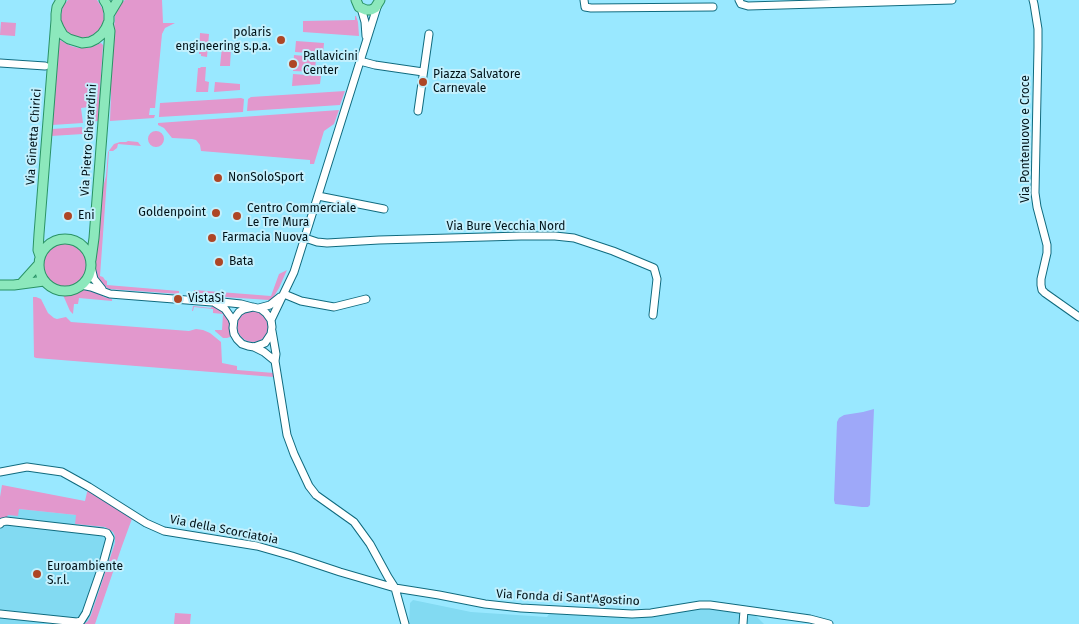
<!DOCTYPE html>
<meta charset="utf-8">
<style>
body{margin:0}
canvas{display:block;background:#99e8ff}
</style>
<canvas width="1079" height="624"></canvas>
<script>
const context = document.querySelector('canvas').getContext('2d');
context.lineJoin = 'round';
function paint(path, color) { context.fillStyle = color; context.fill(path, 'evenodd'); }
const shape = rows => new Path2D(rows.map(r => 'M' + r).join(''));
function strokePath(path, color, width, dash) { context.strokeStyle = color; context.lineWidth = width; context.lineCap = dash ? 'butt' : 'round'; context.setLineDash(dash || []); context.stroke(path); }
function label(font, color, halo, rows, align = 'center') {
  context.font = font + ' "Fira Sans",sans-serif'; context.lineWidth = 4; context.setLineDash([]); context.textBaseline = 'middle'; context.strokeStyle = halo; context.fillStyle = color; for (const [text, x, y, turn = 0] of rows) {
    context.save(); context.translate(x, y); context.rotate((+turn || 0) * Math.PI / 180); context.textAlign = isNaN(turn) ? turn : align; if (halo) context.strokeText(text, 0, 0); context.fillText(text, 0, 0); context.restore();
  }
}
const built = shape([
 [19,509,76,515,76,524,105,527,111,530,115,536,115,542,91,615,88,621,84,624,0,624,0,519,7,517,7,515],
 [413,600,471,612,547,617,553,607,636,611,696,603,713,601,746,606,764,624,409,624,410,603]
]);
const green = shape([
 [68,0,97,0,99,3,103,10,104,20,101,28,96,33,88,37,81,38,71,35,64,29,61,22,61,15,63,6],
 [125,0,162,0,163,23,175,23,165,28,162,34,155,108,150,108,149,115,155,115,154,118,110,121,111,95,110,76,115,16,120,4],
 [355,16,356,16,358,22,359,36,303,32,303,21,355,20],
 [1,22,16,23,15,36,0,35],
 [200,33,209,34,207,57,201,56,201,54,199,54],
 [60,40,71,46,79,48,88,48,101,43,103,45,98,121,88,122,89,107,81,108,83,123,52,125,58,42],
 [296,41,324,43,323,54,295,52],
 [222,47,231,48,230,66,220,66],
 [294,55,316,57,315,72,293,71],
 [201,67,206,67,205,81,209,82,208,92,196,92,198,68,200,68],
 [293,74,321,76,320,84,292,86],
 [215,82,240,84,240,90,214,92],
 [345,91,340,105,247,111,248,99,251,97],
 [241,98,244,99,243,112,159,117,160,103],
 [339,110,334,124,324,131,314,164,310,164,310,160,201,151,200,145,196,140,192,139,172,138,164,128,158,125,158,123],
 [82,127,83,134,51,136,52,129],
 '148 139a8 8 0 1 1 16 0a8 8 0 1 1-16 0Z',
 [128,141,138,142,141,146,118,144,117,148,113,151,109,151,100,276,103,277,105,280,107,281,107,285,179,291,179,294,109,289,102,285,98,280,95,271,101,195,106,176,108,152,114,144,120,142,126,142],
 '42 265a22 22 0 1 1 44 0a22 22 0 1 1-44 0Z',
 [287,270,279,288,273,298,269,300,194,295,194,290,271,296,279,274],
 [86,289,95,291,104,297,112,299,112,301,79,298,78,304,74,304,73,314,70,311,63,295,73,294],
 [33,297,36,297,41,299,48,313,54,318,57,319,66,317,71,322,189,331,196,329,203,330,210,333,221,342,222,363,237,366,237,370,274,373,274,377,36,358,34,357],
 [193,306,211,308,212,306,213,306,220,309,229,318,233,336,227,338,223,338,215,331,215,330,222,330,223,314,213,313,213,309,194,307,193,311,192,311],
 '237 326a16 16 0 1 1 32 0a16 16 0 1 1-32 0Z',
 [2,485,85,501,88,488,133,516,122,546,95,624,84,624,88,621,91,615,115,543,115,536,113,532,105,527,75,524,76,515,19,509,18,516,8,515,7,517,0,519,0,497],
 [175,613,191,614,190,624,174,624]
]);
const water = shape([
 [874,409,870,505,868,507,862,507,835,504,834,500,837,422,839,418,844,415,863,412]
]);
const minor = shape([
 [584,0,585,7,591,8,713,7],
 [739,0,741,4,748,6,952,0],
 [1033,0,1034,4,1038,29,1038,47,1035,193,1037,207,1047,245,1047,253,1041,279,1041,285,1042,290,1045,293,1079,317],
 [361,8,365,22,366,36],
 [360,61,375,65,423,72],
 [0,63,45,66],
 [418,111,429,34],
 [318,196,384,209],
 [305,238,317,242,327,243,379,240,521,236,555,236,574,238,613,251,654,268,657,279,653,315],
 [91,267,94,279,102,289],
 [81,285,91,287,110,294,212,302,222,302,241,304,252,307],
 [284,294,301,301,334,307,366,299],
 [215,303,225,309,232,319,233,322],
 [259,308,270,305,280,297],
 [271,320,266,313,261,309,253,307,244,309,239,312,234,319,233,328,234,334,237,339,242,344,248,346,254,347,265,343,271,334,272,327,271,320,294,272,378,4],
 [272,331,276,354,275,361,287,435,294,454,309,486,316,495,354,522,370,544,388,577,395,588,405,624],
 [254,347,264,352,275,361],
 [0,472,27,467,62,472,89,487,146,523,164,531,257,546,292,556,340,572,395,588,439,595,485,604,521,608,632,614,651,613,700,605,710,605,810,619,829,624],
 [0,524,2,522,6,521,103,532,107,533,110,538,102,567,86,613,81,621,77,622,0,614],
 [743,624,744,610]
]);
const major = shape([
 [61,0,57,7,56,14,56,21,59,28,63,35,69,39,82,43,90,42,96,39,102,34,106,28,109,21,109,13,107,5,104,0],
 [356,0,359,7,366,10,371,10,375,8,380,0],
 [109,15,118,0],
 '39 265a26 26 0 1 1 52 0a26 26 0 1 1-52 0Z',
 [40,256,38,250,39,234,56,20],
 [91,260,94,238,110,31,108,23],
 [21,284,39,264],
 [0,285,14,285,44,281]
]);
const markers = [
 [281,40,5,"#ae4625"],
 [293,64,5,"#ae4625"],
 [423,82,5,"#ae4625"],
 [218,178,5,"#ae4625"],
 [216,213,5,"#ae4625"],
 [68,216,5,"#ae4625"],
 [237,216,5,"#ae4625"],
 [212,238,5,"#ae4625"],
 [219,262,5,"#ae4625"],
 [178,299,5,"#ae4625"],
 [37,574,5,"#ae4625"]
];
const poiNames = [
 ["polaris",271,33,"right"],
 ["engineering s.p.a.",271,47,"right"],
 ["Pallavicini",303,57],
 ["Center",303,71],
 ["Piazza Salvatore",433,75],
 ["Carnevale",433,89],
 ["NonSoloSport",228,178],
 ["Centro Commerciale",247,209],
 ["Le Tre Mura",247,223],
 ["Goldenpoint",206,213,"right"],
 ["Eni",78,216],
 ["Farmacia Nuova",222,238],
 ["Bata",229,262],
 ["VistaSì",188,299],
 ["Euroambiente",47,567],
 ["S.r.l.",47,581]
];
const streetNames = [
 ["Via Ginetta Chirici",34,137,-86],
 ["Via Pontenuovo e Croce",1026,139,-90],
 ["Via Pietro Gherardini",89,140,-86],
 ["Via Bure Vecchia Nord",506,227],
 ["Via della Scorciatoia",224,530,11],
 ["Via Fonda di Sant'Agostino",568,598,3]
];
paint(built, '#82daf2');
paint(green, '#e298cd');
paint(water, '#9ea8f9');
strokePath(minor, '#106b7f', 9);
strokePath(major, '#2a9365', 11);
strokePath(minor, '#fff', 7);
strokePath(major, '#8ce8bc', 9);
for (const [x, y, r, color] of markers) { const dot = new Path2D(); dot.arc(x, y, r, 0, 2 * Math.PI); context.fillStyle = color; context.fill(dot); strokePath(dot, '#c3f0fd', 2); }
label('12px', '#001218', '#c3f0fd', poiNames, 'left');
label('12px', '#001218', '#c3f0fd', streetNames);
</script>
